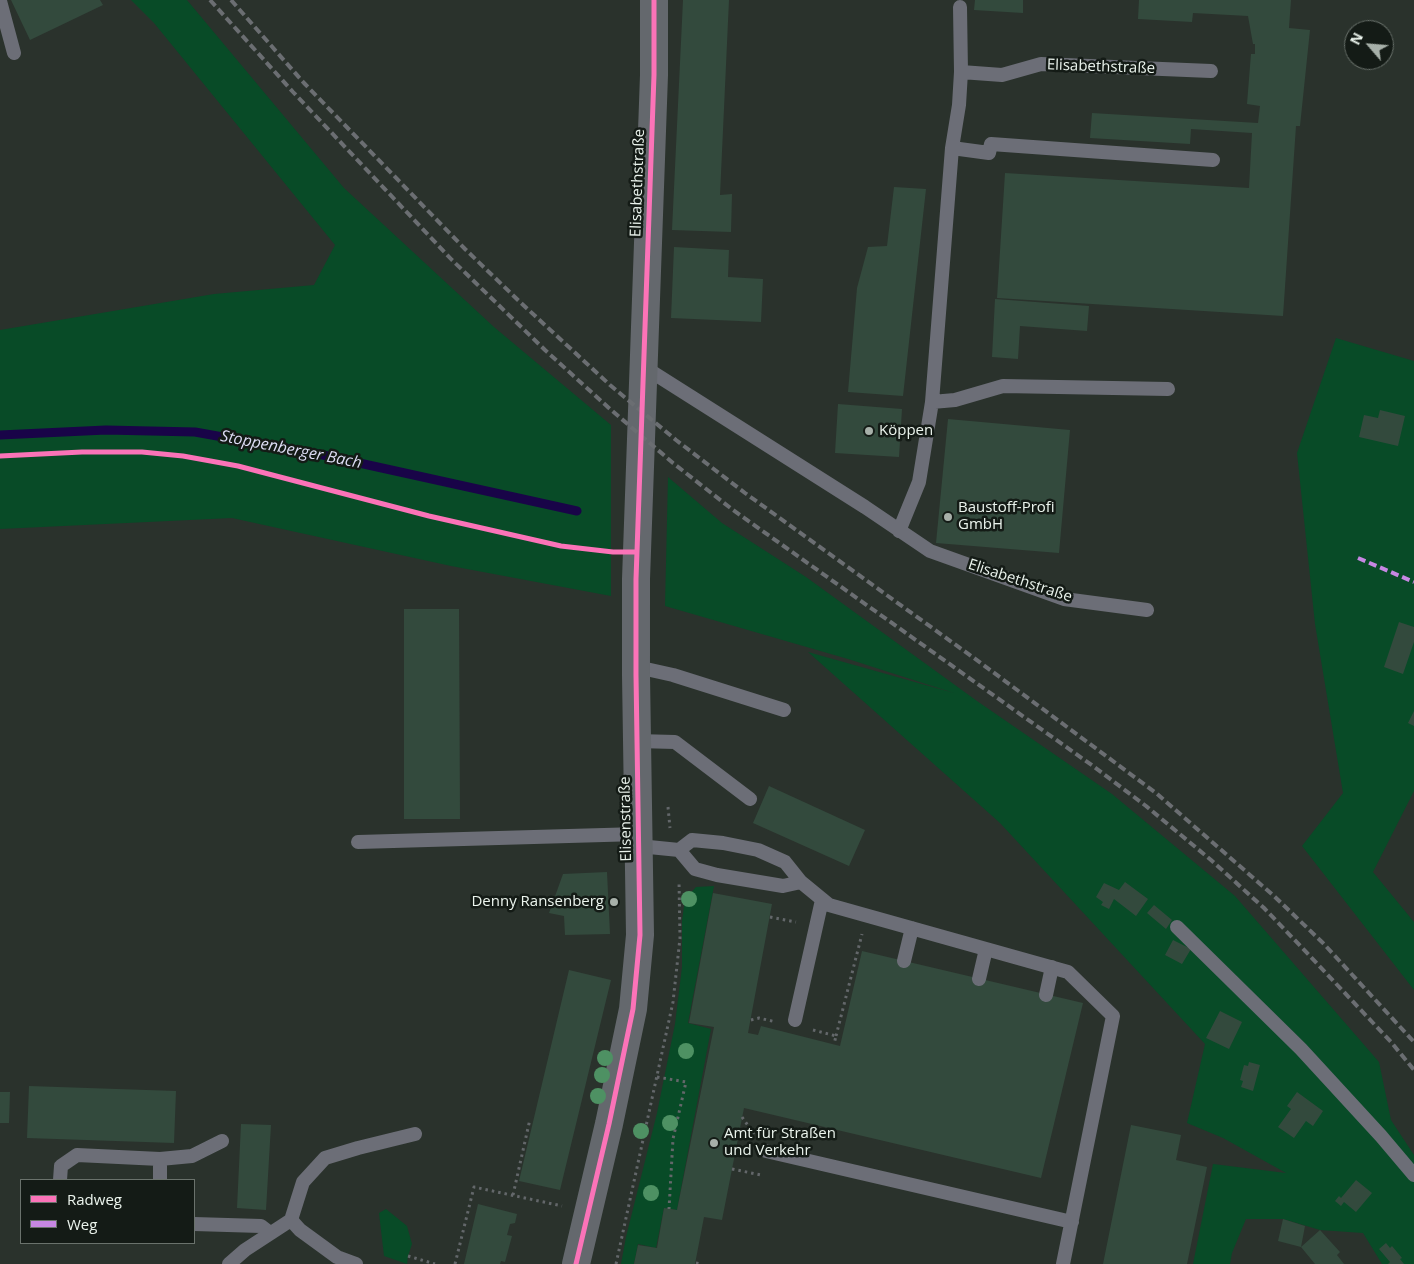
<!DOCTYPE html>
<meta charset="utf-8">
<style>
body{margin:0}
#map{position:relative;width:1414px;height:1264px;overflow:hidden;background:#2a322c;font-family:"Open Sans",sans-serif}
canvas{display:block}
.legend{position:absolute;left:20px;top:1179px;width:175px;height:65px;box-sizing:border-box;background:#141b16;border:1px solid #6a726c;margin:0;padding:6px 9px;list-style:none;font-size:15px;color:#ebf4ed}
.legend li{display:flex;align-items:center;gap:10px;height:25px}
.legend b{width:25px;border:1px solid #6a726c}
.north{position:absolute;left:1344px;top:20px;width:50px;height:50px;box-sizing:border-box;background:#141b16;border:1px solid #6a726c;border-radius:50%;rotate:297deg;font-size:14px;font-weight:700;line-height:20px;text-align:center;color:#ebf4ed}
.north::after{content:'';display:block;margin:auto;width:18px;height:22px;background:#a7b0a9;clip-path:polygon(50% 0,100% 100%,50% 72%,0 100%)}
</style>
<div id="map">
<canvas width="1414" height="1264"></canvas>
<ul class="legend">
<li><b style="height:6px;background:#fb73b8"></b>Radweg</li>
<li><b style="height:6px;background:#c787e3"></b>Weg</li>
</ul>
<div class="north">N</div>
</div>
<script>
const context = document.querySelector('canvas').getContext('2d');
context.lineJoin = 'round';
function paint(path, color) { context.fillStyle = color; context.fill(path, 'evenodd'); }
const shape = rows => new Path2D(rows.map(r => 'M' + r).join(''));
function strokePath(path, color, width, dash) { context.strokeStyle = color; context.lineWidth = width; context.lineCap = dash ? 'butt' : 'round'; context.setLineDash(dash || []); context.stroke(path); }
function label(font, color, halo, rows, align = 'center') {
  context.font = font + ' "Open Sans",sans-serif'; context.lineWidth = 5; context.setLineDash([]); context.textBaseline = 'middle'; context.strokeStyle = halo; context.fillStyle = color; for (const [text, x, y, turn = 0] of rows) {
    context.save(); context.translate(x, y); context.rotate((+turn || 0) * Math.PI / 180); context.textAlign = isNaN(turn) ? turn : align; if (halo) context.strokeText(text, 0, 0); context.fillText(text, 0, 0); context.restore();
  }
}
const green = shape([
 [131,0,187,0,344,188,494,327,611,425,611,596,451,566,232,518,0,529,0,330,214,294,314,285,335,245,154,23],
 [1336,338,1414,361,1414,791,1373,872,1414,922,1414,990,1302,846,1343,793,1315,624,1297,453],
 [668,477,722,523,806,577,977,701,1112,794,1235,896,1379,1062,1391,1120,1414,1155,1414,1264,1382,1264,1363,1233,1320,1230,1283,1219,1246,1219,1232,1253,1230,1264,1193,1264,1213,1164,1286,1173,1223,1138,1187,1123,1205,1044,1000,823,808,652,954,693,848,659,665,606],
 [714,886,688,1023,711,1029,677,1210,664,1208,656,1248,638,1244,634,1264,621,1264,626,1237,657,1113,675,1024,682,967,682,921,685,899,696,887],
 [386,1209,407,1226,412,1244,408,1256,407,1264,384,1256,379,1213]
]);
const stream = shape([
 [0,435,106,430,195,432,323,455,577,511]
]);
const building = shape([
 [11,0,100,0,103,5,30,40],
 [683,0,729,0,720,195,732,194,731,232,672,230],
 [975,0,1023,0,1023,13,974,10],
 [1139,0,1291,0,1289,28,1310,30,1300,126,1296,126,1283,316,997,298,1005,173,1249,188,1252,133,1191,129,1190,144,1090,138,1092,113,1258,123,1260,106,1247,104,1251,54,1255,54,1255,44,1253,44,1248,16,1193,13,1192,22,1138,19],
 [894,187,926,189,903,396,848,392,857,288,868,247,887,246],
 [674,247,729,250,728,277,763,279,761,322,671,318],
 [995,299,1089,306,1087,331,1020,326,1018,359,992,357],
 [838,404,902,409,899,457,835,453],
 [1380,410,1405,416,1398,446,1359,437,1364,415,1378,418],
 [948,419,1070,430,1059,553,936,543],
 [404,609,459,609,460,819,404,819],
 [1399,622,1414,627,1414,642,1403,674,1384,667],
 [1414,711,1414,726,1408,723],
 [769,786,865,830,849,866,753,823],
 [607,872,610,934,565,935,564,916,549,913,563,874],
 [1125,882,1148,899,1136,916,1114,899,1109,909,1101,905,1103,902,1096,897,1104,883,1119,890],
 [713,893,772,904,748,1033,758,1035,761,1026,840,1046,862,951,1083,1003,1041,1178,744,1108,722,1220,704,1217,695,1264,634,1264,638,1245,657,1248,664,1208,677,1210,714,1027,689,1023],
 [1154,905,1172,920,1166,929,1147,913],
 [1173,940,1191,949,1182,964,1165,955],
 [569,970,611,980,560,1190,519,1181],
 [1220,1011,1242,1022,1229,1049,1206,1038],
 [1249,1062,1260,1065,1253,1091,1241,1087,1243,1081,1240,1080,1244,1065,1248,1066],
 [29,1086,176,1091,174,1143,27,1138],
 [0,1092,10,1092,9,1123,0,1123],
 [1297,1092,1323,1111,1313,1126,1306,1121,1294,1138,1278,1127,1291,1109,1287,1106],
 [241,1124,271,1125,266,1210,237,1208],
 [1131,1125,1181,1135,1176,1160,1207,1167,1187,1264,1103,1264],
 [1356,1180,1372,1193,1356,1212,1344,1202,1341,1206,1335,1201,1339,1196,1341,1198],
 [478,1204,517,1214,515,1223,510,1224,507,1235,512,1236,505,1262,501,1261,500,1264,464,1264],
 [1283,1219,1305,1226,1301,1247,1278,1241],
 [1320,1230,1340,1252,1337,1255,1344,1264,1315,1264,1301,1247],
 [1386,1243,1390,1248,1392,1246,1402,1258,1400,1259,1404,1264,1388,1264,1390,1262,1379,1249]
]);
const path = shape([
 [668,807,670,828],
 [770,917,796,922],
 [751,1020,759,1018,776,1022],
 [813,1030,836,1036,834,1044],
 [836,1036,862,934],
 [657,1077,686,1082,673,1139,669,1209],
 [742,1117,754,1134],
 [732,1169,761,1175],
 [513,1195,530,1119],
 [408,1256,435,1264],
 [696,1263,702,1264],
 [455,1264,474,1187,562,1206],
 [616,1264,673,1002,680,938,679,881]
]);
const lane = shape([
 [0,1,14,53],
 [961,72,1002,75,1041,64,1211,71],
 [952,148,989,153,991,144,1213,160],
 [644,367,865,507,930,551,1064,599,1147,610],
 [932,402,955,400,1003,386,1168,389],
 [899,531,919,482,932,402,952,148,959,105,961,72,960,7],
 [637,667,673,675,784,710],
 [637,741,675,742,750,799],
 [358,842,639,834],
 [639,846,679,850,695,869,717,875,783,886,801,882],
 [679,850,692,840,723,843,758,850,785,862,801,882,829,905,1068,972,1113,1016,1063,1264],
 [1177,927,1301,1049,1381,1136,1414,1175],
 [904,961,912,928],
 [979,979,986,949],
 [1046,995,1052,967],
 [795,1020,822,900],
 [766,1151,1072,1222],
 [160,1159,192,1156,222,1141],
 [60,1180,61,1166,77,1155,160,1159,160,1180],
 [291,1220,303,1182,325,1158,358,1148,415,1134],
 [194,1224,261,1226,270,1233],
 [229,1264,245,1250,291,1220,300,1230,337,1257,356,1264]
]);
const secondary = shape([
 [576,1264,609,1124,633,1009,640,935,636,675,636,579,654,75,654,0]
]);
const rail = shape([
 [210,0,293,92,452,260,545,350,610,409,673,463,733,510,1093,766,1146,806,1211,860,1264,908,1309,955,1391,1042,1414,1070],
 [231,0,304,83,465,249,520,302,610,385,676,440,745,493,974,658,1156,793,1274,896,1323,943,1414,1042]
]);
const quiet = shape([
 [1358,558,1414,582]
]);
const cycleway = shape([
 [0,456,82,452,142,452,183,456,238,466,429,516,561,546,613,552,637,552],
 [576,1264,609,1124,633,1009,640,935,636,675,636,579,654,75,654,0]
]);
const trees = [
 [689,899],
 [686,1051],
 [605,1058],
 [602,1075],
 [598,1096],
 [670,1123],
 [641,1131],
 [651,1193]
];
const markers = [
 [869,431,5,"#a7b0a9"],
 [948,517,5,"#a7b0a9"],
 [614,902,5,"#a7b0a9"],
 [714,1143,5,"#a7b0a9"]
];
const streetNames = [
 ["Elisabethstraße",1101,67,2],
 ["Elisabethstraße",638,183,-88],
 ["Elisabethstraße",1020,581,18],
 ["Elisenstraße",626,819,-91]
];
const poiNames = [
 ["Köppen",879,431],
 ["Baustoff-Profi",958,508],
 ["GmbH",958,525],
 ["Denny Ransenberg",604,902,"right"],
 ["Amt für Straßen",724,1134],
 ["und Verkehr",724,1151]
];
const waterNames = [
 ["Stoppenberger Bach",291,450,11]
];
paint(green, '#084b27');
strokePath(stream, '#190448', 9);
paint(building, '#334a3d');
strokePath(path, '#63676a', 3, [2.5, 4]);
strokePath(lane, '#6c6e77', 14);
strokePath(secondary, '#64686d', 28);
strokePath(rail, '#6b6e72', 4, [8, 4]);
strokePath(quiet, '#c787e3', 4, [8, 4]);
strokePath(cycleway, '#fb73b8', 5);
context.fillStyle = '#4e9163';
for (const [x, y] of trees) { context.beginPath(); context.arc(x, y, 8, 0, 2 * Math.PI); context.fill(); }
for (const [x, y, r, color] of markers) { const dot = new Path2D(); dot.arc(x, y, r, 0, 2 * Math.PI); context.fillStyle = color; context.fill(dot); strokePath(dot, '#141b16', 2); }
label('15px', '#ebf4ed', '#141b16', streetNames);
label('15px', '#ebf4ed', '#141b16', poiNames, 'left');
label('italic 16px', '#ddddf4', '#141b16', waterNames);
</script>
